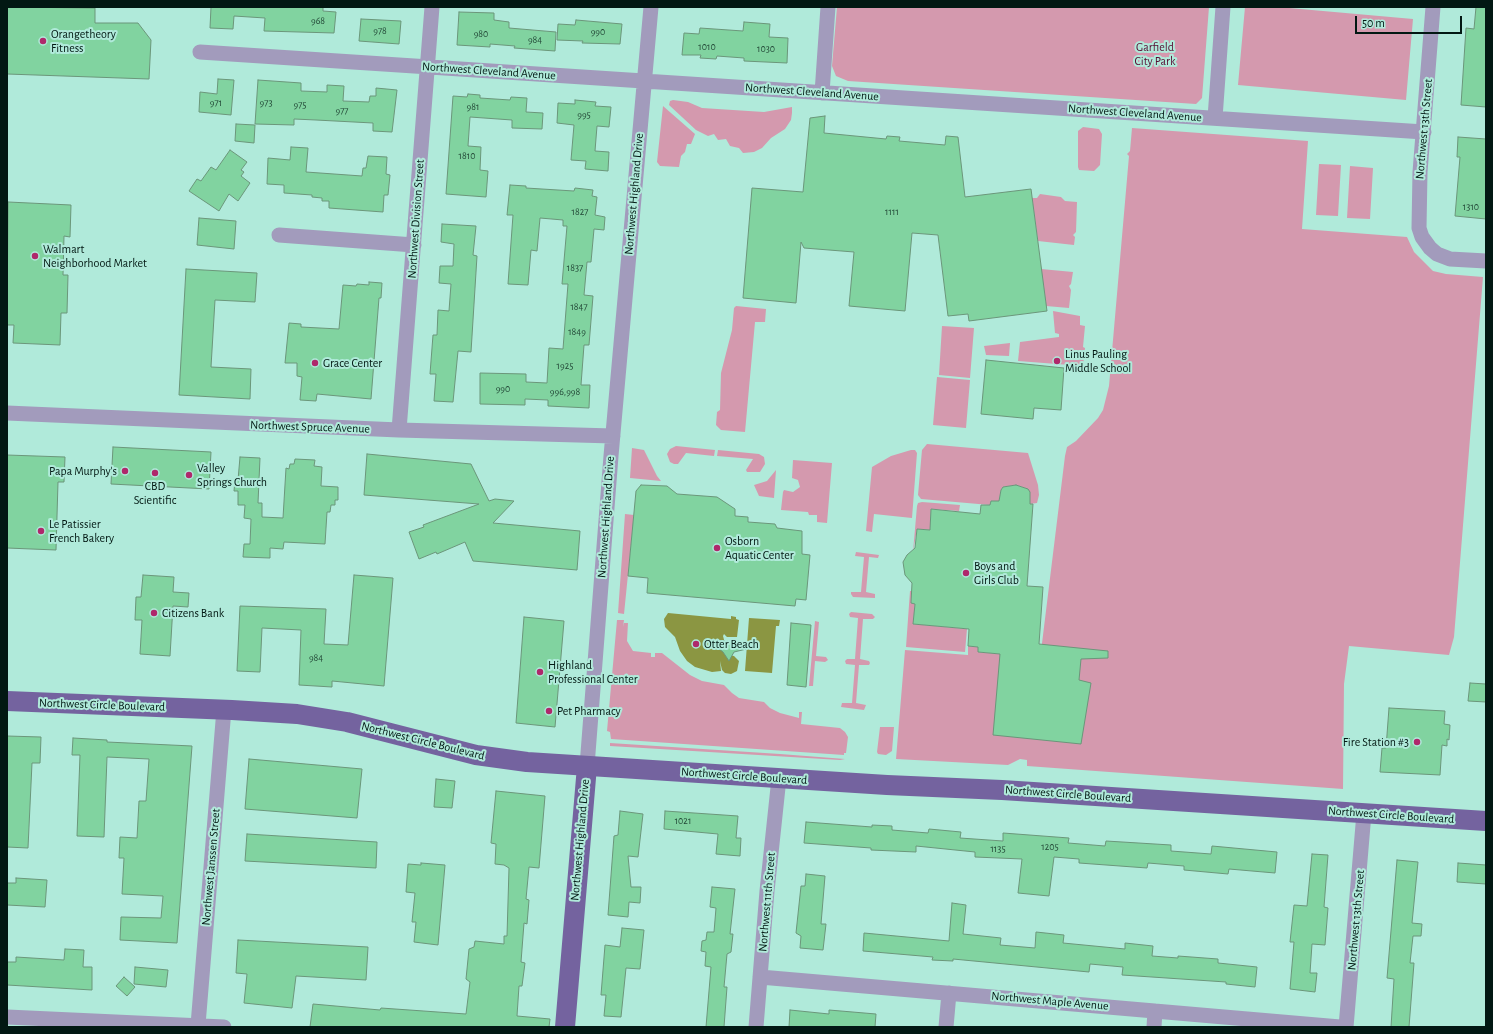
<!DOCTYPE html>
<style>
body{margin:0}
#map{position:relative;width:1493px;height:1034px;overflow:hidden;background:#b0eada;font-family:"Alegreya Sans",sans-serif}
canvas{display:block}
.frame{position:absolute;inset:0;border:8px solid #021813;pointer-events:none}
.scale{position:absolute;left:1355px;top:16px;width:107px;height:18px;box-sizing:border-box;border:2px solid #021813;border-top:0;padding-left:5px;font-size:12px;line-height:14px;white-space:nowrap;color:#021813;-webkit-text-stroke:3px #b0eada;paint-order:stroke}
</style>
<div id="map">
<canvas width="1493" height="1034"></canvas>
<div class="frame"></div>
<div class="scale">50 m</div>
</div>
<script>
const context = document.querySelector('canvas').getContext('2d');
context.lineJoin = 'round';
function paint(path, color) { context.fillStyle = color; context.fill(path, 'evenodd'); }
const shape = rows => new Path2D(rows.map(r => 'M' + r).join(''));
function strokePath(path, color, width, dash) { context.strokeStyle = color; context.lineWidth = width; context.lineCap = dash ? 'butt' : 'round'; context.setLineDash(dash || []); context.stroke(path); }
function label(font, color, halo, rows, align = 'center') {
  context.font = font + ' "Alegreya Sans",sans-serif'; context.lineWidth = 4; context.setLineDash([]); context.textBaseline = 'middle'; context.strokeStyle = halo; context.fillStyle = color; for (const [text, x, y, turn = 0] of rows) {
    context.save(); context.translate(x, y); context.rotate((+turn || 0) * Math.PI / 180); context.textAlign = isNaN(turn) ? turn : align; if (halo) context.strokeText(text, 0, 0); context.fillText(text, 0, 0); context.restore();
  }
}
const green = shape([
 [837,7,1209,7,1202,98,1196,104,848,81,836,76,832,66],
 [1245,7,1278,7,1413,19,1406,100,1238,85],
 [673,100,688,102,702,108,764,112,792,107,792,113,791,120,785,129,771,138,762,148,754,152,743,153,739,148,730,146,726,139,718,140,714,134,708,136,696,130,669,105,670,101],
 [663,106,695,134,691,144,687,144,685,152,681,156,679,167,660,166,657,162],
 [1083,127,1099,129,1102,134,1100,165,1094,171,1079,170,1078,167,1078,131],
 [1132,128,1308,141,1302,229,1407,237,1414,252,1433,271,1446,274,1483,277,1454,637,1449,655,1349,646,1344,684,1343,789,1027,766,1027,760,1020,759,1008,765,896,759,905,650,968,655,968,646,978,647,978,652,1038,657,1031,733,1065,456,1067,447,1076,441,1098,418,1103,410,1109,386,1129,156,1127,154,1130,151],
 [1319,164,1341,165,1338,216,1316,215],
 [1350,166,1373,168,1370,219,1347,218],
 [1040,194,1061,197,1065,201,1077,202,1076,232,1073,235,1075,237,1074,245,1038,241,1032,198,1037,198],
 [1041,269,1073,272,1071,284,1069,286,1071,290,1069,308,1046,306],
 [736,306,766,309,765,322,755,322,745,432,721,430,716,425,717,412,720,410,721,373,732,330,734,308],
 [1053,311,1080,316,1080,325,1085,326,1083,347,1085,348,1083,366,1018,361,1020,342,1059,337,1059,334,1055,333],
 [942,326,974,328,970,378,939,375],
 [1010,343,1009,356,986,355,984,346],
 [937,377,970,380,966,428,933,425],
 [927,444,1028,453,1038,485,1039,495,1037,503,1030,504,1028,489,1016,485,1003,487,1001,490,999,501,991,501,990,505,921,499,918,495,922,450],
 [676,446,715,450,714,456,686,453,678,464,674,464,670,462,667,454,670,449],
 [632,448,644,450,657,476,661,481,630,478],
 [718,450,759,454,764,457,765,464,760,472,747,472,746,470,753,459,717,456],
 [911,450,915,450,917,453,912,518,874,514,872,532,866,531,872,467,891,456],
 [793,460,832,463,827,523,817,522,817,515,809,515,808,512,781,510,783,492,784,490,793,492,800,487,798,480,792,478],
 [776,470,774,498,759,496,754,485,767,481],
 [922,502,960,505,959,511,931,509,930,530,917,529,913,552,917,506,918,503],
 [625,514,634,515,624,614,618,613],
 [856,552,879,555,878,558,869,557,866,592,875,594,875,598,853,597,851,594,851,592,861,592,864,557,855,556],
 [910,591,912,591,911,603,915,604,913,624,967,629,965,652,906,647],
 [851,612,872,614,875,617,873,619,863,619,860,659,869,661,870,663,869,665,859,665,856,703,866,705,864,710,841,707,842,703,852,703,855,665,846,664,845,661,847,659,855,659,858,618,850,617,849,614],
 [617,620,624,620,623,627,624,623,628,623,627,641,633,651,651,653,651,657,655,657,655,653,662,653,690,675,702,681,724,685,732,693,739,698,764,702,770,708,780,713,799,718,799,712,802,712,801,724,840,728,845,732,848,737,846,753,844,753,844,755,611,739,610,732,607,731],
 [815,621,819,622,816,656,826,657,828,660,825,662,815,661,813,686,809,686],
 [880,727,894,727,892,751,886,755,878,754,877,752],
 [610,743,780,754,845,759,840,760,660,749,610,746]
]);
const water = shape([
 [668,613,731,619,731,616,736,617,736,619,739,620,737,637,727,637,724,634,723,636,728,655,734,656,739,661,737,671,731,674,725,673,722,670,720,661,721,671,712,672,695,667,687,661,680,651,675,637,665,627,664,619],
 [749,618,780,620,779,626,776,626,772,673,745,671]
]);
const building = shape([
 [7,7,95,8,95,23,138,23,151,40,149,79,7,74,7,7],
 [211,7,323,7,323,11,336,12,334,33,264,31,265,18,234,16,233,29,210,28,211,7],
 [1476,7,1486,7,1486,107,1461,105,1466,28,1474,29,1476,7],
 [459,12,494,13,494,20,509,22,509,28,556,32,555,51,514,48,515,46,490,44,490,47,457,45,459,12],
 [361,19,401,21,399,44,359,41,361,19],
 [576,20,622,24,620,44,582,43,583,41,557,40,558,24,575,25,576,20],
 [744,22,770,24,769,37,788,38,787,63,744,61,744,58,717,56,716,59,700,58,701,55,682,55,684,33,699,34,700,28,743,31,744,22],
 [218,79,234,80,231,115,199,112,200,92,217,94,218,79],
 [258,80,301,83,301,91,327,92,327,85,344,86,343,101,369,102,370,96,376,96,376,88,397,90,392,132,373,131,373,123,316,120,294,119,294,125,255,124,258,80],
 [468,94,480,95,480,98,510,100,511,97,527,98,526,112,543,113,542,129,512,128,512,120,470,117,468,146,481,147,480,170,488,171,486,197,446,194,453,96,467,97,468,94],
 [575,100,596,102,595,106,611,107,609,127,597,126,595,151,609,152,608,171,585,169,586,161,571,160,574,125,557,123,558,103,575,104,575,100],
 [825,116,824,133,886,139,887,136,900,137,899,141,945,145,946,136,958,137,965,197,1031,189,1047,311,969,321,968,314,948,316,938,235,912,233,905,311,849,306,854,252,804,248,801,242,796,303,743,298,752,188,803,192,810,118,825,116],
 [236,124,255,125,254,143,235,141,236,124],
 [1458,137,1486,139,1486,219,1455,216,1460,157,1457,157,1458,137],
 [291,147,308,148,306,172,362,176,363,168,366,168,368,156,387,157,386,174,390,175,388,195,384,195,383,212,329,208,329,201,322,201,322,198,312,197,312,195,284,193,284,185,267,184,268,158,290,160,291,147],
 [230,150,247,162,241,170,244,172,241,176,250,183,238,201,229,194,219,211,189,191,197,179,201,181,211,167,216,170,230,150],
 [510,185,526,186,526,188,574,191,575,188,593,190,592,196,597,197,595,215,605,217,604,230,594,229,591,262,587,262,584,295,593,296,589,345,584,345,581,385,590,385,589,408,548,406,548,400,525,399,525,405,480,404,480,373,526,374,526,382,547,383,549,348,563,349,568,284,562,284,567,226,563,226,563,220,540,218,537,251,531,250,528,285,508,284,513,215,507,215,510,185],
 [8,202,71,205,70,237,64,236,63,275,68,275,67,313,61,313,60,345,13,343,14,325,7,325,8,202],
 [199,218,236,221,234,249,197,245,199,218],
 [442,224,476,226,473,255,477,256,471,352,458,351,453,402,434,401,436,374,430,374,433,335,437,335,438,310,449,311,451,284,439,283,440,266,453,266,454,244,441,242,442,224],
 [186,269,257,273,255,302,215,300,211,367,251,369,250,399,179,395,186,269],
 [369,282,382,283,381,298,379,298,371,399,317,394,316,401,300,400,302,377,297,376,297,363,285,363,289,323,301,324,301,327,339,329,343,285,356,286,357,284,369,285,369,282],
 [986,360,1064,368,1061,410,1034,408,1033,419,981,414,986,360],
 [113,447,211,452,209,489,111,484,113,447],
 [367,454,471,464,489,501,495,499,514,501,493,523,580,531,577,570,473,561,465,542,437,554,436,552,419,559,409,532,424,527,423,525,479,504,364,495,367,454],
 [7,455,65,457,64,482,58,482,56,550,7,548,7,455],
 [240,457,260,458,258,503,262,503,262,517,283,518,286,468,289,469,290,464,294,464,295,459,315,460,314,466,322,467,321,486,338,487,338,500,335,500,335,505,331,505,330,512,327,512,325,544,284,542,283,549,270,548,270,558,243,557,244,544,250,544,251,519,244,518,245,505,238,505,238,491,234,491,235,480,238,480,240,457],
 [641,485,667,486,677,494,717,497,735,509,735,516,748,517,748,522,775,524,777,528,802,531,802,554,810,555,806,600,796,599,795,606,647,593,648,578,628,576,636,491,641,485],
 [1016,485,1028,489,1030,492,1030,504,1033,504,1027,586,1043,587,1039,644,1108,651,1108,658,1081,659,1079,680,1091,683,1081,744,993,735,1000,654,978,652,978,647,968,646,969,629,913,624,915,604,911,603,912,583,905,575,903,562,907,555,915,548,917,529,930,530,931,509,980,514,981,505,990,505,991,501,999,501,1001,490,1003,487,1016,485],
 [143,575,174,577,173,592,189,593,188,607,173,606,170,656,140,654,142,620,135,620,136,597,141,597,143,575],
 [354,575,393,578,384,686,332,681,332,687,299,685,301,630,262,628,260,672,237,671,240,606,326,609,324,644,348,645,354,575],
 [524,617,564,621,555,727,516,723,524,617],
 [791,623,811,625,806,687,787,685,791,623],
 [706,639,759,644,759,646,734,652,729,661,723,652,706,639],
 [1470,683,1486,684,1486,702,1468,701,1470,683],
 [1389,708,1445,711,1444,724,1450,725,1449,740,1447,739,1447,746,1442,745,1440,775,1380,772,1382,748,1386,748,1389,708],
 [7,736,41,737,40,763,32,763,28,848,7,847,7,736],
 [73,738,107,740,107,742,192,746,177,943,120,940,121,917,161,918,163,896,122,894,124,858,119,858,120,837,137,838,139,801,146,801,149,759,107,757,104,837,77,836,80,755,72,755,73,738],
 [249,759,362,769,357,818,245,809,249,759],
 [436,779,455,781,452,808,434,807,436,779],
 [496,791,545,796,539,868,529,867,526,899,529,900,527,924,524,923,521,962,525,963,522,986,519,986,517,1016,550,1019,549,1027,310,1027,313,1004,380,1010,381,1008,466,1014,470,982,466,979,469,949,474,947,475,941,504,944,504,936,507,936,509,868,504,865,495,864,496,844,491,843,496,791],
 [620,811,643,814,638,857,628,856,631,887,641,887,640,903,629,902,628,917,608,915,614,836,618,835,620,811],
 [665,811,738,816,736,838,741,838,740,856,716,854,718,834,664,829,665,811],
 [806,822,872,827,872,825,892,826,892,830,928,833,929,829,961,832,960,838,1003,841,1003,833,1069,838,1068,843,1105,846,1106,841,1171,845,1171,851,1211,854,1212,846,1277,852,1275,873,1229,869,1228,874,1184,870,1184,866,1148,863,1147,868,1079,863,1079,859,1054,857,1049,896,1018,893,1022,859,975,857,975,852,916,846,916,852,871,850,871,848,804,843,806,822],
 [247,834,377,842,376,868,245,861,247,834],
 [1312,854,1328,855,1324,907,1328,908,1325,945,1312,944,1310,973,1317,973,1315,992,1290,989,1294,942,1290,942,1294,905,1307,906,1312,854],
 [1397,860,1418,862,1412,923,1422,924,1421,936,1413,936,1410,963,1414,963,1409,1027,1391,1027,1394,979,1387,978,1397,860],
 [421,863,445,865,438,945,414,942,416,922,412,922,415,893,406,892,408,864,421,865,421,863],
 [1458,863,1486,865,1486,884,1457,882,1458,863],
 [806,874,825,876,821,924,826,924,823,950,800,948,801,936,796,933,801,886,805,886,806,874],
 [16,878,47,880,45,907,7,905,7,883,16,883,16,878],
 [712,887,735,889,730,934,733,934,731,952,727,954,724,987,727,987,724,1027,706,1027,711,967,705,966,706,952,701,951,702,941,706,940,707,932,714,932,716,908,710,907,712,887],
 [952,903,966,905,963,934,1001,938,1000,945,1035,948,1036,932,1064,935,1063,943,1125,949,1125,943,1153,946,1152,956,1178,958,1178,956,1218,959,1218,963,1257,967,1255,987,1226,984,1226,982,1122,975,1123,967,1090,964,1089,972,953,959,953,961,932,960,933,957,863,951,864,933,949,941,952,903],
 [622,928,644,930,640,969,626,968,621,1017,604,1016,606,995,601,995,605,945,620,947,622,928],
 [238,940,368,947,366,980,296,976,292,1008,244,1003,247,974,236,973,238,940],
 [65,949,84,950,83,967,92,967,92,990,7,985,7,962,16,962,16,957,64,960,65,949],
 [135,967,168,970,166,987,134,984,135,967],
 [124,977,135,987,127,996,116,986,124,977],
 [790,1010,829,1014,829,1010,876,1014,875,1027,789,1027,790,1010]
]);
const minor = shape([
 [1433,7,1420,172,1419,228,1422,237,1430,248,1437,254,1450,259,1486,261],
 [200,52,1424,132],
 [822,93,828,7],
 [1215,118,1223,7],
 [279,235,414,245],
 [7,413,399,430,613,436],
 [399,430,432,7],
 [587,766,611,456,651,7],
 [760,977,1340,1027],
 [7,1017,224,1027],
 [198,1025,224,709],
 [756,1027,767,891,779,778],
 [946,1027,949,993],
 [1154,1027,1155,1011],
 [1346,1027,1364,813]
]);
const major = shape([
 [7,701,232,710,297,714,347,722,476,755,527,762,887,785,1002,790,1486,821],
 [565,1027,587,766]
]);
const markers = [
 [43,41,4,"#af286b"],
 [35,256,4,"#af286b"],
 [1057,361,4,"#af286b"],
 [315,363,4,"#af286b"],
 [125,471,4,"#af286b"],
 [155,473,4,"#af286b"],
 [189,475,4,"#af286b"],
 [41,531,4,"#af286b"],
 [717,548,4,"#af286b"],
 [966,573,4,"#af286b"],
 [154,613,4,"#af286b"],
 [696,644,4,"#af286b"],
 [540,672,4,"#af286b"],
 [549,711,4,"#af286b"],
 [1417,742,4,"#af286b"]
];
const numberNames = [
 ["968",318,21],
 ["978",380,31],
 ["990",598,32],
 ["980",481,34],
 ["984",535,40],
 ["1010",707,47],
 ["1030",766,49],
 ["971",216,103],
 ["973",266,103],
 ["975",300,105],
 ["981",473,107],
 ["977",342,111],
 ["995",584,115],
 ["1810",467,156],
 ["1310",1471,207],
 ["1827",580,212],
 ["1111",892,212],
 ["1837",575,268],
 ["1847",579,307],
 ["1849",577,332],
 ["1925",565,366],
 ["990",503,389],
 ["996,998",565,392],
 ["984",316,658],
 ["1021",683,821],
 ["1205",1050,847],
 ["1135",998,849]
];
const poiNames = [
 ["Orangetheory",51,34],
 ["Fitness",51,48],
 ["Walmart",43,249],
 ["Neighborhood Market",43,263],
 ["Linus Pauling",1065,354],
 ["Middle School",1065,368],
 ["Grace Center",323,363],
 ["Valley",197,468],
 ["Springs Church",197,482],
 ["Papa Murphy's",117,471,"right"],
 ["CBD",155,486,"center"],
 ["Scientific",155,500,"center"],
 ["Le Patissier",49,524],
 ["French Bakery",49,538],
 ["Osborn",725,541],
 ["Aquatic Center",725,555],
 ["Boys and",974,566],
 ["Girls Club",974,580],
 ["Citizens Bank",162,613],
 ["Otter Beach",704,644],
 ["Highland",548,665],
 ["Professional Center",548,679],
 ["Pet Pharmacy",557,711],
 ["Fire Station #3",1409,742,"right"]
];
const parkNames = [
 ["Garfield",1155,47],
 ["City Park",1155,61]
];
const streetNames = [
 ["Northwest Cleveland Avenue",489,71,4],
 ["Northwest Cleveland Avenue",812,92,4],
 ["Northwest Cleveland Avenue",1135,113,4],
 ["Northwest 13th Street",1424,129,-85],
 ["Northwest Highland Drive",634,194,-85],
 ["Northwest Division Street",416,219,-86],
 ["Northwest Spruce Avenue",310,427,2],
 ["Northwest Highland Drive",606,517,-86],
 ["Northwest Circle Boulevard",102,705,2],
 ["Northwest Circle Boulevard",423,741,14],
 ["Northwest Circle Boulevard",744,776,4],
 ["Northwest Circle Boulevard",1068,794,4],
 ["Northwest Circle Boulevard",1391,815,4],
 ["Northwest Highland Drive",580,840,-85],
 ["Northwest Janssen Street",211,867,-85],
 ["Northwest 11th Street",767,902,-85],
 ["Northwest 13th Street",1356,920,-85],
 ["Northwest Maple Avenue",1050,1001,5]
];
paint(green, '#d499ae');
paint(water, '#8b9642');
paint(building, '#81d3a0');
strokePath(building, '#6b967a', 1);
strokePath(minor, '#a29bbc', 15);
strokePath(major, '#74639f', 20);
for (const [x, y, r, color] of markers) { const dot = new Path2D(); dot.arc(x, y, r, 0, 2 * Math.PI); context.fillStyle = color; context.fill(dot); strokePath(dot, '#b0eada', 1.5); }
label('10px', '#224736', null, numberNames);
label('12px', '#021813', '#b0eada', poiNames, 'left');
label('12px', '#560b31', '#b0eada', parkNames);
label('12px', '#021813', '#b0eada', streetNames);
</script>
